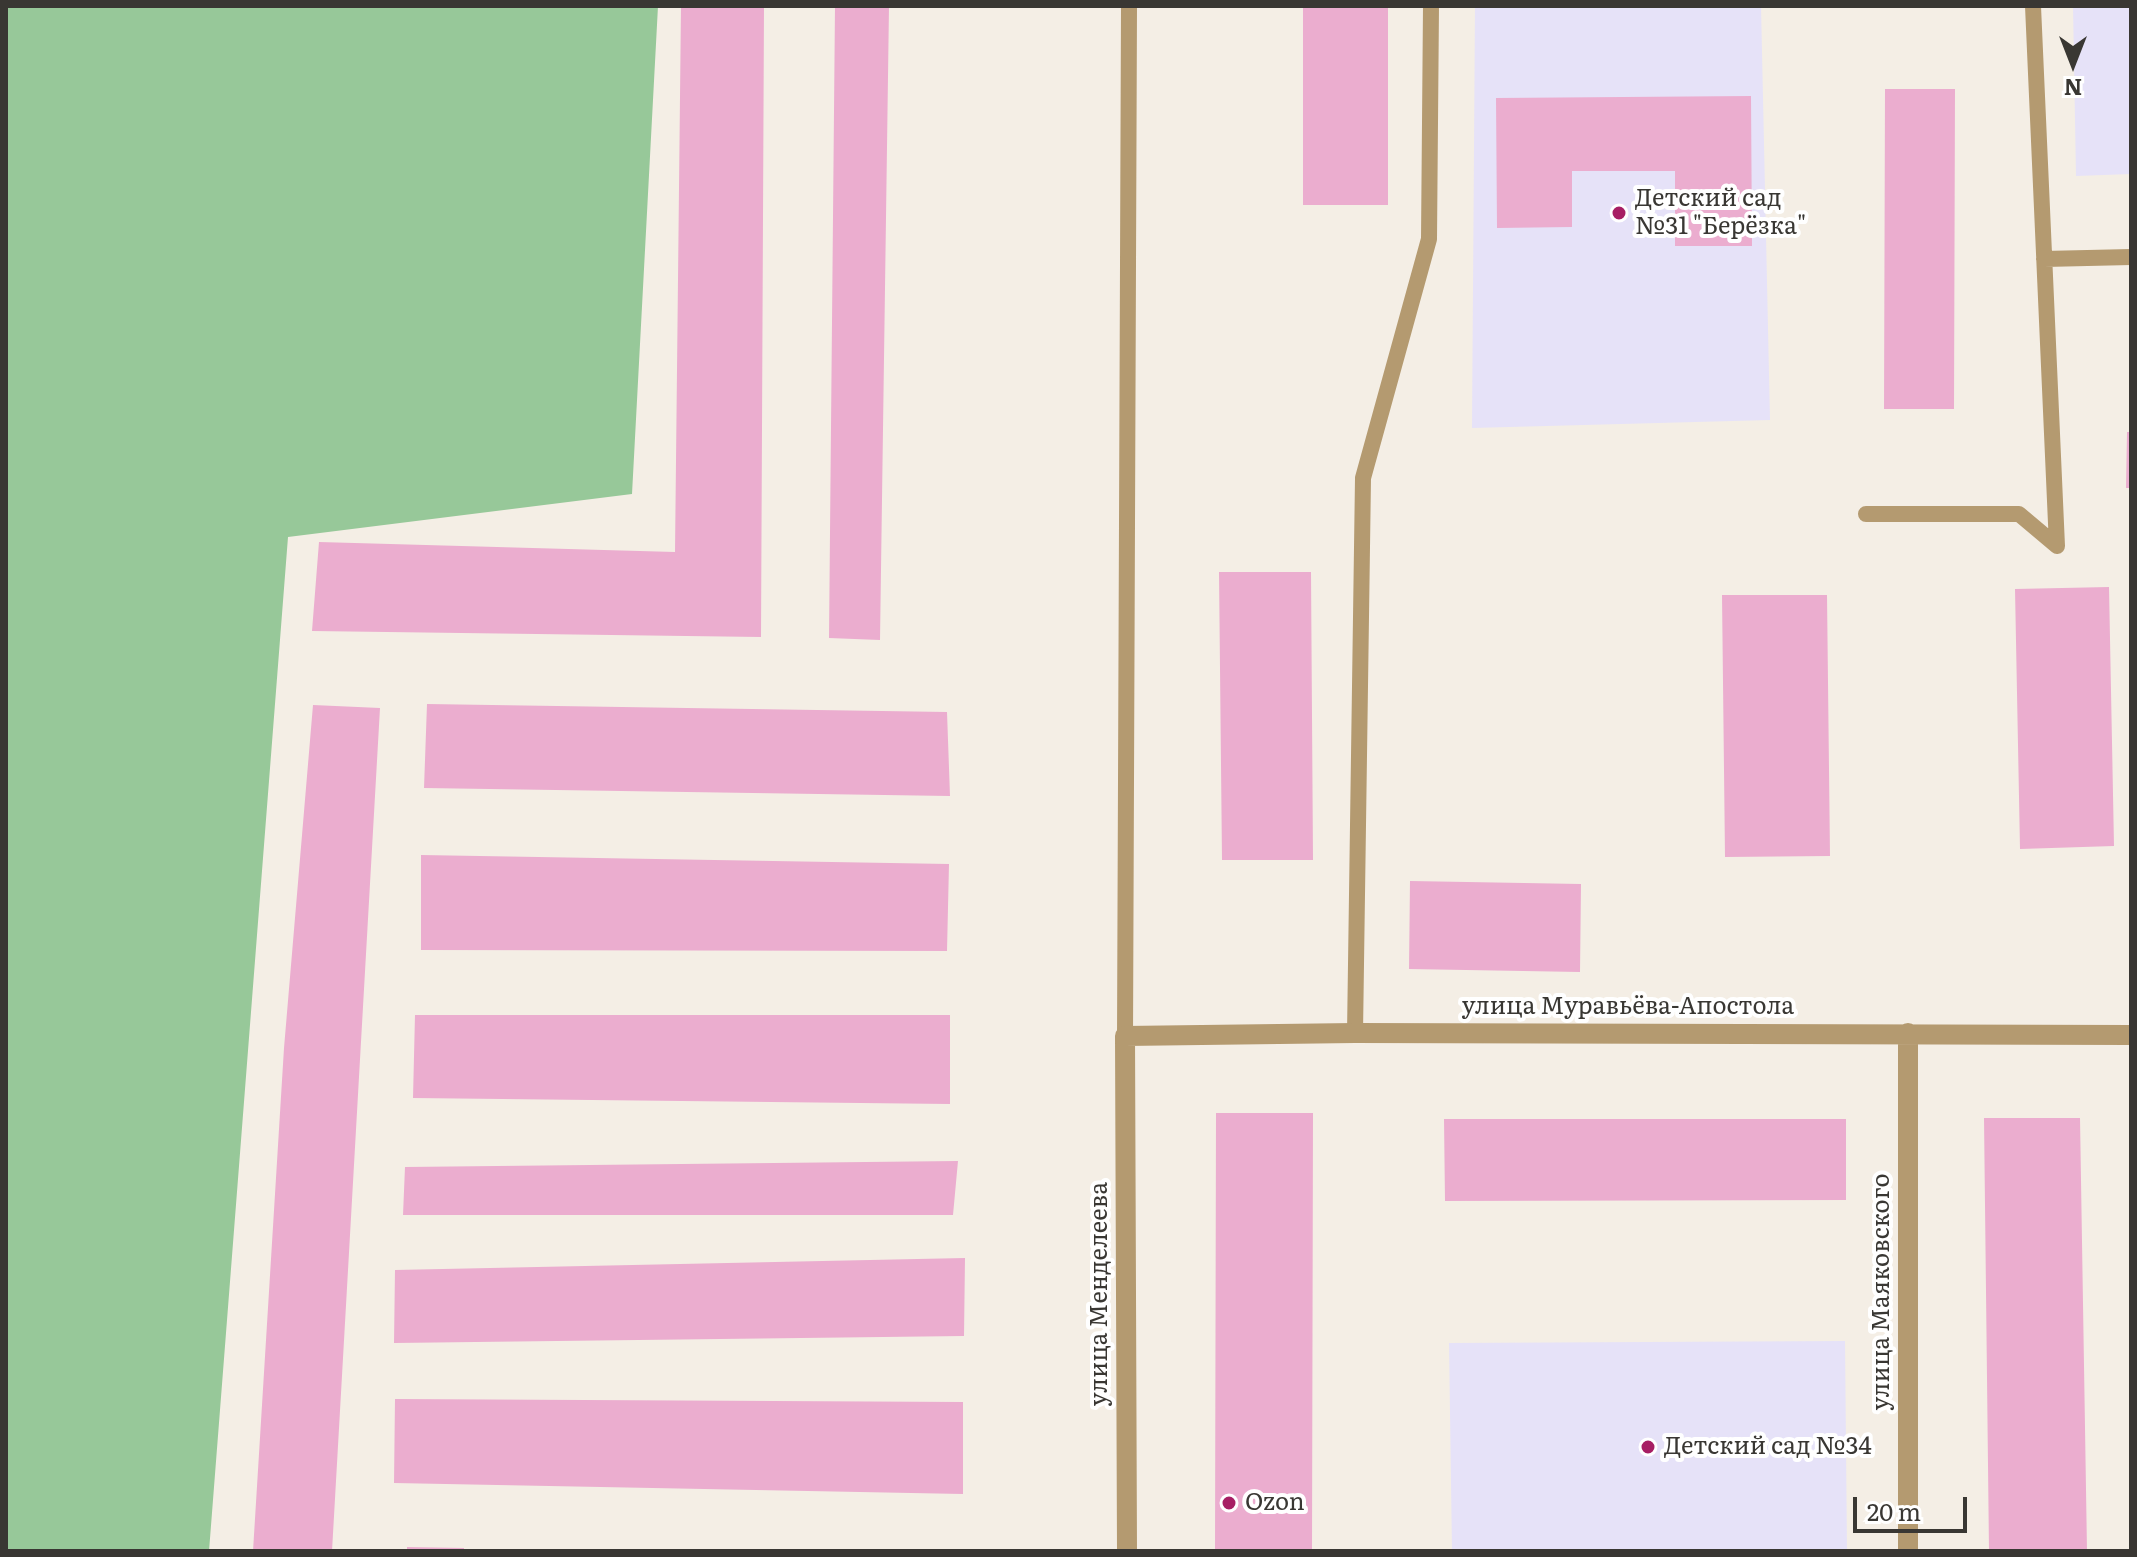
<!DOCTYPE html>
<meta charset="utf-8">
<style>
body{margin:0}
#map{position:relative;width:2137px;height:1557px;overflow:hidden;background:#f4eee5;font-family:Literata,serif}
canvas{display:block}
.frame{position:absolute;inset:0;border:8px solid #393733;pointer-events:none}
.north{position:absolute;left:2033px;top:24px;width:80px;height:80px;-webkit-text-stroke:6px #fff;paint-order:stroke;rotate:180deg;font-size:22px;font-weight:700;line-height:32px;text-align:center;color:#393733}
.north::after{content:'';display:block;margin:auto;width:28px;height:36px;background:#393733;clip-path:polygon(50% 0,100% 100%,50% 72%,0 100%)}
.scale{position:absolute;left:1853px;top:1497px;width:114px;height:36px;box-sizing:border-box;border:4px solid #393733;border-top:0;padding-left:10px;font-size:24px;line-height:28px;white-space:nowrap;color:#393733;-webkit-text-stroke:6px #fff;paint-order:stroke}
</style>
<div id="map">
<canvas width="2137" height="1557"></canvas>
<div class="frame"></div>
<div class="north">N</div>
<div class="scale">20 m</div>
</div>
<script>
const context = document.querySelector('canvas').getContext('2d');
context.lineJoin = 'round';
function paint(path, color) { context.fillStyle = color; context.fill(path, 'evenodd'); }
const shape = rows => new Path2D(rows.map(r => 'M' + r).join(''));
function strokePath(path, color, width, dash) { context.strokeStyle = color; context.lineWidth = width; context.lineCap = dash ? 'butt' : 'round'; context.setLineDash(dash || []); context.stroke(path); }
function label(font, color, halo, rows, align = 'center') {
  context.font = font + ' Literata,serif'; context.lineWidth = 8; context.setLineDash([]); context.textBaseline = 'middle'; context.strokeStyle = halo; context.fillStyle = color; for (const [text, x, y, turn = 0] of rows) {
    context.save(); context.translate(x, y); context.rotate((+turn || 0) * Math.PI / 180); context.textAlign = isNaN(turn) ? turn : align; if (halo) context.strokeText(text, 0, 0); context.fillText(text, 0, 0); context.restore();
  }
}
const education = shape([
 [1475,6,1761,6,1770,420,1472,428],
 [2073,6,2131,6,2131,174,2076,176],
 [1845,1341,1847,1551,1452,1551,1449,1343]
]);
const forest = shape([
 [6,6,658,6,632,494,288,537,209,1551,6,1551]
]);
const building = shape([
 [681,6,764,6,761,637,312,631,319,542,675,552],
 [835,6,889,6,880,640,829,638],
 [1303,6,1388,6,1388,205,1303,205],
 [1885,89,1955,89,1954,409,1884,409],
 [1751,96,1752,246,1675,246,1675,171,1572,171,1572,227,1497,228,1496,98],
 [2127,432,2131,432,2131,488,2126,488],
 [1219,572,1311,572,1313,860,1222,860],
 [2109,587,2114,846,2020,849,2015,589],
 [1722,595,1827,595,1830,856,1725,857],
 [427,704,947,712,950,796,424,788],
 [313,705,380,708,332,1551,253,1551,284,1048],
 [421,855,949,864,947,951,421,950],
 [1410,881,1581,884,1580,972,1409,969],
 [415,1015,950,1015,950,1104,413,1098],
 [1216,1113,1313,1113,1312,1551,1215,1551],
 [1984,1118,2080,1118,2087,1551,1989,1551],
 [1444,1119,1846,1119,1846,1200,1445,1201],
 [958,1161,953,1215,403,1215,405,1167],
 [965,1258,964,1336,394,1343,395,1270],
 [395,1399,963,1402,963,1494,394,1483],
 [407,1547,464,1548,464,1551,407,1551]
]);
const service = shape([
 [2044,259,2131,257],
 [1866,514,2019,514,2057,546,2033,6],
 [1355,1033,1363,478,1429,239,1431,6],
 [1125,1036,1129,6]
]);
const minor = shape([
 [1127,1551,1125,1036,1355,1033,2131,1035],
 [1908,1551,1908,1033]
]);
const markers = [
 [1619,213,8,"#a71e64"],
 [1648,1447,8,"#a71e64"],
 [1229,1503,8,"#a71e64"]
];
const poiNames = [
 ["Детский сад",1635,199],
 ["№31 \"Берёзка\"",1635,227],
 ["Детский сад №34",1664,1447],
 ["Ozon",1245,1503]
];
const streetNames = [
 ["улица Муравьёва-Апостола",1628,1007],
 ["улица Маяковского",1882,1292,-90],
 ["улица Менделеева",1100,1294,-90]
];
paint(education, '#e6e2f8');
paint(forest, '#97c899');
paint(building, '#ebadcf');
strokePath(service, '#b49a70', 16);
strokePath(minor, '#b49a70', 20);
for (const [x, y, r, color] of markers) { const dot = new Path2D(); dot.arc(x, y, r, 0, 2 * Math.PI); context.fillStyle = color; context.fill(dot); strokePath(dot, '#fff', 3); }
label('24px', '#393733', '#fff', poiNames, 'left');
label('24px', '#393733', '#fff', streetNames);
</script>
